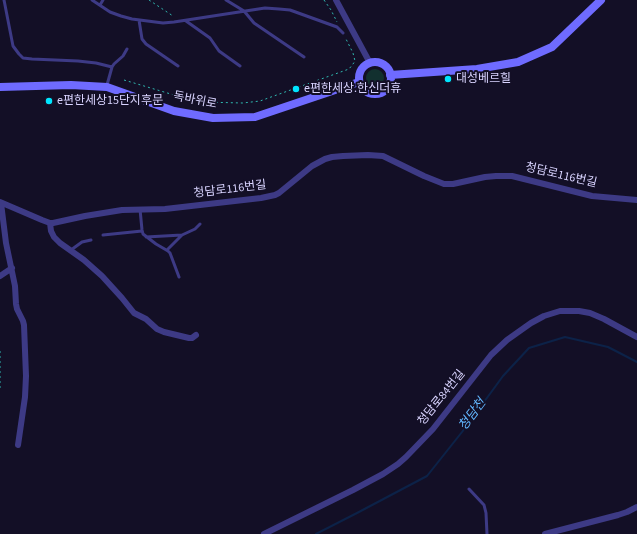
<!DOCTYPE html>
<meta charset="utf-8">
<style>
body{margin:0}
canvas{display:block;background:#130f26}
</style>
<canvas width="637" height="534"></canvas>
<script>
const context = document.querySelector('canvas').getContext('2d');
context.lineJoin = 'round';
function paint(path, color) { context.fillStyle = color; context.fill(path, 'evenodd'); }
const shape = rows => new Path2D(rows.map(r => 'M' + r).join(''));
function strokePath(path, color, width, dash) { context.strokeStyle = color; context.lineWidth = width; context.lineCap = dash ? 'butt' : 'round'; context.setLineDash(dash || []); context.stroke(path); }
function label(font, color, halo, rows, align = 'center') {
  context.font = font + ' "Source Sans 3","Noto Sans KR",sans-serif'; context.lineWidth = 4; context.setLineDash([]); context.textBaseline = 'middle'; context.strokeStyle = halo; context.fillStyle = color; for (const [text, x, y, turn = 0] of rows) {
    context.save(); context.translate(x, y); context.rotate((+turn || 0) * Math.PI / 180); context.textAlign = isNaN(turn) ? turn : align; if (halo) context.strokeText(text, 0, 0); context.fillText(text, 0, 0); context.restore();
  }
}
const green = shape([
 '366 78a9 9 0 1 1 18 0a9 9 0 1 1-18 0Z'
]);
const stream = shape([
 [316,534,357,513,427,476,462,432,503,376,529,348,565,337,608,347,637,362]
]);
const path = shape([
 [149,0,173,16],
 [324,0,331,10,337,22],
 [124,80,194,101,201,102,243,103,260,101,349,69,353,64,355,61,353,53,345,37],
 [0,351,0,391]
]);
const service = shape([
 [4,0,13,46,19,54,23,58,32,59,78,61,96,63,112,67],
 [92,0,110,12,121,16,132,19,163,23,174,22,265,8,279,9,290,10,337,27,343,33],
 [226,0,244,11,254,23,304,57],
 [100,5,103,0],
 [139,20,142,39,146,44,178,66],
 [186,21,210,38,219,51,240,66],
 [107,85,112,67,114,64,123,56,127,49],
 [140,209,142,230,143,234,156,244,168,251,170,253,179,277],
 [103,235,142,231],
 [146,237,182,235,195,229,200,224],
 [71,250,82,242,91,240],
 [167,250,182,235],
 [469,489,484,505,486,513,487,534]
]);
const minor = shape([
 [336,0,370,63],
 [0,202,42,220,50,223,53,223,85,216,122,210,165,209,261,198,275,195,279,193,312,166,325,159,332,157,343,156,368,155,383,156,424,176,444,184,453,184,485,177,496,176,512,176,592,196,637,200],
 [1,203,6,243,15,286,16,304,17,309,23,321,24,325,26,376,25,397,18,445],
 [50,223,51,231,54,237,60,243,84,260,102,276,122,298,134,313,146,319,157,329,164,332,189,338,192,338,196,335],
 [0,276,12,268],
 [264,534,353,490,383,474,398,464,406,457,433,429,491,355,507,340,531,323,544,316,560,311,579,311,590,313,604,319,637,337],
 [545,534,618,515,627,512,637,507]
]);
const secondary = shape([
 '359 78a16 16 0 1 1 32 0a16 16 0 1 1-32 0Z',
 [390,75,477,69,518,62,552,47,601,0],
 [0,87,71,85,107,87,174,111,213,118,255,117,359,82]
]);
const markers = [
 [448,79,4,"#00e5ff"],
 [296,89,4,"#00e5ff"],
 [49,101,4,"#00e5ff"]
];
const poiNames = [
 ["대성베르힐",456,79],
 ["e편한세상.한신더휴",304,89],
 ["e편한세상15단지후문",57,101]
];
const streetNames = [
 ["독바위로",195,101,11],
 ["청담로116번길",561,176,13],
 ["청담로116번길",230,190,-7],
 ["청담로84번길",442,398,-51]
];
const waterNames = [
 ["청담천",473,415,-53]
];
paint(green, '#12302f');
strokePath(stream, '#0c2248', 2);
strokePath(path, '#2fb8b0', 1, [2, 3]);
strokePath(service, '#3d3a85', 3);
strokePath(minor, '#3d3a85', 6);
strokePath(secondary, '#6f6bff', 8);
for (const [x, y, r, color] of markers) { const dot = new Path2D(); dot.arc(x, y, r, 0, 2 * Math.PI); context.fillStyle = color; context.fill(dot); strokePath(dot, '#130f26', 1.5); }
label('12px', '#d9d4ff', '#130f26', poiNames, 'left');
label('12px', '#d9d4ff', '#130f26', streetNames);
label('italic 13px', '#62b6ff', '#130f26', waterNames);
</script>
